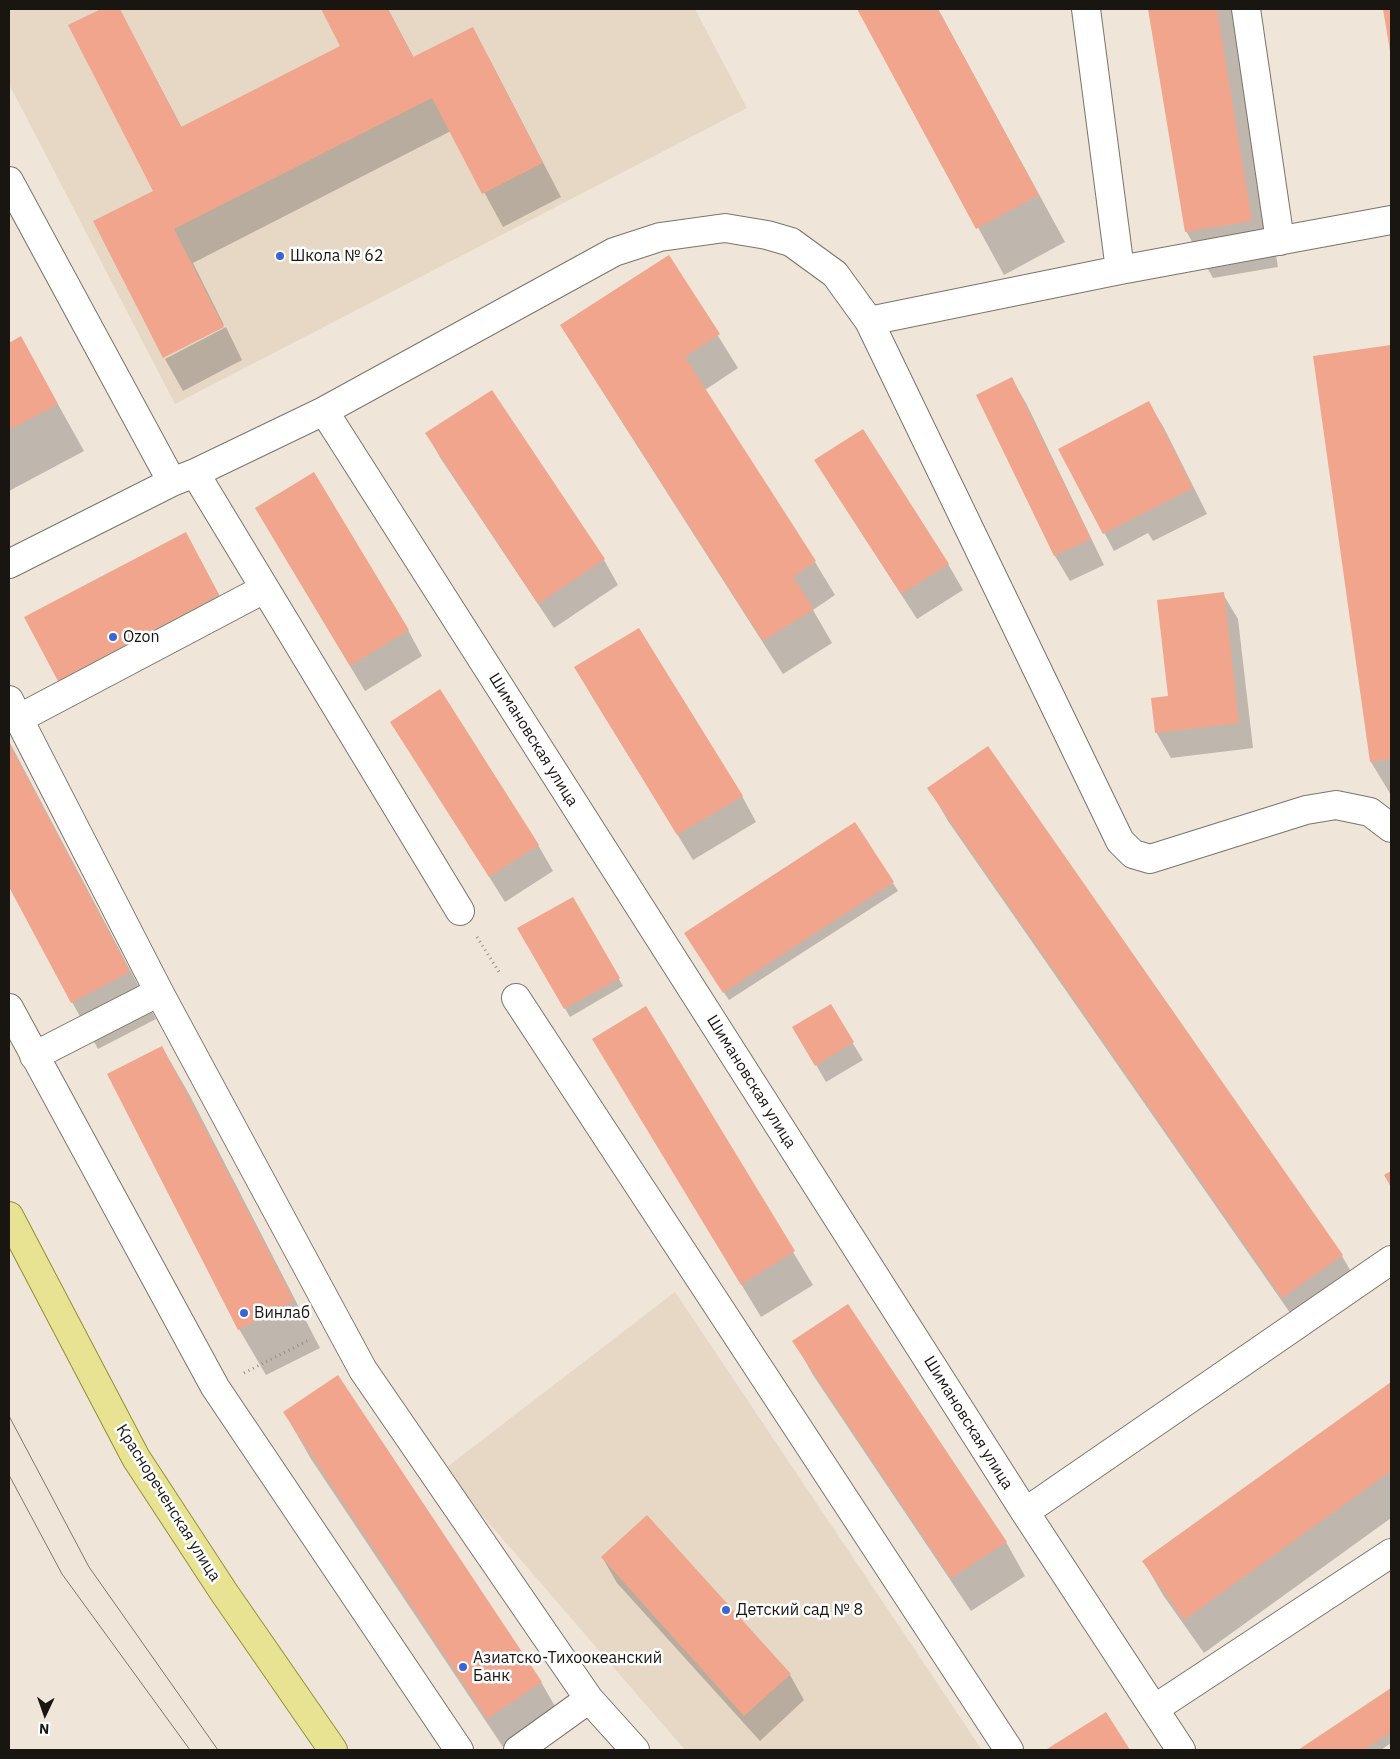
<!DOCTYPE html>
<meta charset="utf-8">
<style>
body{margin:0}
#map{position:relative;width:1400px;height:1759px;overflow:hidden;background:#efe5d9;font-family:"IBM Plex Sans",sans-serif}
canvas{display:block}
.frame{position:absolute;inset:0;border:10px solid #191612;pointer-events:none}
.north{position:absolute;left:20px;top:1689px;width:50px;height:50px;-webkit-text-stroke:4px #fff;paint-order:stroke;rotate:183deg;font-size:14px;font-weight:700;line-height:20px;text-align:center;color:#191612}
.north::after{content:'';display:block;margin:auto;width:18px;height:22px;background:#191612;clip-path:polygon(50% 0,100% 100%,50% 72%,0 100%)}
</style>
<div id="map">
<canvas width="1400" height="1759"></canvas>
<div class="frame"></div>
<div class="north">N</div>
</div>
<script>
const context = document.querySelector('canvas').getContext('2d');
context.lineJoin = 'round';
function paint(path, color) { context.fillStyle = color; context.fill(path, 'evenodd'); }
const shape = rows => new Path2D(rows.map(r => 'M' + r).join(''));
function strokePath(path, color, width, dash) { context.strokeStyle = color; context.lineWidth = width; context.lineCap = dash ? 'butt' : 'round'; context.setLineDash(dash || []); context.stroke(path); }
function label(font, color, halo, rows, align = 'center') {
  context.font = font + ' "IBM Plex Sans",sans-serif'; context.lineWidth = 5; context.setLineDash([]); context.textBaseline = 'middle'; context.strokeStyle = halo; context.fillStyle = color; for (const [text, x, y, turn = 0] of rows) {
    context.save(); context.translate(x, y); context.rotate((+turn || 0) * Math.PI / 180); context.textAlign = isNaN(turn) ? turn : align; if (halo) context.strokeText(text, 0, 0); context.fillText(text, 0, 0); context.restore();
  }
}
const built = shape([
 [9,9,695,9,747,108,175,404,9,84],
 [675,1292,982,1750,685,1750,443,1470]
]);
const shadow = shape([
 [103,9,119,9,182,128,342,47,322,9,388,9,414,58,472,28,491,62,561,197,503,227,451,131,193,263,224,325,163,357,155,191,70,26],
 [859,9,938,9,1065,242,1004,275],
 [1149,9,1235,9,1278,267,1213,278,1186,231],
 [669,257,738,368,705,390,815,562,835,595,813,610,832,643,783,674,581,358,561,325],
 [226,327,242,360,183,391,165,359],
 [21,338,84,451,9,491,9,344],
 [1391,347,1391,795,1371,762,1314,358],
 [1012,379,1027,405,1104,565,1070,581,1055,556,978,396],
 [1149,403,1164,428,1207,514,1153,541,1148,533,1114,551,1060,449],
 [427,434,604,560,618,585,554,628,441,459],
 [816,461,948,564,963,590,917,619,831,486],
 [271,534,408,630,422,656,365,691],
 [200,559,233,621,73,705,59,680],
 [1223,594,1238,619,1253,748,1171,758,1156,732,1169,697],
 [590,693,742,796,756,822,693,860],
 [392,722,538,845,553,871,505,902],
 [9,741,156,1019,98,1049,72,1002,9,884],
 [988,748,1342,1256,1361,1289,1302,1330,948,821,929,788],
 [893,883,898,891,729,1000,690,942],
 [572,898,623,986,570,1017,519,929],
 [830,1006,863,1060,826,1082,794,1027],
 [645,1008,813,1285,761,1317,613,1072],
 [162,1047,189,1094,320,1348,266,1375,239,1329],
 [794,1341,1006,1542,1025,1576,971,1611,813,1375],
 [1391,1384,1391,1518,1204,1653,1163,1595,1144,1562],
 [284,1412,541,1682,568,1729,505,1750,311,1459],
 [602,1557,790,1675,804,1700,760,1741,617,1583],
 [1391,1690,1391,1743,1381,1750,1301,1750],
 [1106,1714,1129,1750,1049,1750,1049,1749]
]);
const building = shape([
 [101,9,120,9,181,127,340,46,321,9,388,9,413,57,473,27,543,163,482,194,432,98,174,229,224,327,163,358,93,221,153,191,68,25],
 [857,9,938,9,1039,195,976,229],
 [1148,9,1217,9,1252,221,1185,232],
 [1383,9,1391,9,1391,51,1390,51],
 [669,255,720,334,685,357,816,561,793,577,814,609,763,641,560,325],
 [21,336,58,404,9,430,9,343],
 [1391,345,1391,759,1370,762,1313,356],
 [1012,377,1091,539,1054,556,976,395],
 [492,390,605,559,538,604,425,433],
 [1149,401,1193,488,1103,534,1058,449],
 [863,429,949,564,901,594,814,460],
 [314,472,409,630,350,666,255,508],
 [186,532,219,595,58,681,24,617],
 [1224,592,1239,723,1155,733,1151,698,1168,696,1157,600],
 [639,628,743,796,677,835,574,667],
 [440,689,539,845,489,877,390,722],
 [9,743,130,972,71,1003,9,887],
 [988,746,1343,1255,1282,1298,927,788],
 [855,822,894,882,723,993,684,933],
 [573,897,620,978,564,1009,517,928],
 [831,1004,854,1042,815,1066,792,1027],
 [646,1006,795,1251,741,1285,592,1039],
 [162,1046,294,1301,238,1330,107,1074],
 [1391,1171,1391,1187,1384,1175],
 [848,1304,1007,1542,951,1578,792,1341],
 [338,1375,542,1682,487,1719,283,1412],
 [1391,1382,1391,1471,1184,1620,1142,1561],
 [647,1515,791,1674,744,1716,601,1557],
 [1391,1688,1391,1732,1364,1750,1298,1750],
 [1106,1712,1130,1750,1048,1750,1047,1749]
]);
const path = shape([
 [477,937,499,972],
 [244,1373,309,1340]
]);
const minor = shape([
 [1086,9,1120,270],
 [1246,9,1280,241],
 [9,181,172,482],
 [869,321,1120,270,1391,220],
 [324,411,1025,1512,1181,1750],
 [195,473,460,911],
 [9,564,172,482,195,473,324,411,614,252,660,237,725,228,767,235,791,242,835,274,869,321,1120,841,1133,854,1150,859,1306,810,1336,805,1370,812,1391,828],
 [9,700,159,992,363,1370,589,1699,635,1750],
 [18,719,264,589],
 [516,998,1009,1750],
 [9,1008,215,1387,459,1750],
 [34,1056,159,992],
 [1025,1512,1391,1260],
 [1154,1709,1391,1553],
 [518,1750,589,1699]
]);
const major = shape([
 [9,1216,136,1458,223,1591,333,1750]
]);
const tram = shape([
 [9,1416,89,1567,218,1750],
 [9,1475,62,1574,190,1750]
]);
const markers = [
 [280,256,5,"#3966d6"],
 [113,637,5,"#3966d6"],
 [244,1313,5,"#3966d6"],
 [726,1610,5,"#3966d6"],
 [463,1667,5,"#3966d6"]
];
const poiNames = [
 ["Школа № 62",290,256],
 ["Ozon",123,637],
 ["Винлаб",254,1313],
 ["Детский сад № 8",736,1610],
 ["Азиатско-Тихоокеанский",473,1658],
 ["Банк",473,1676]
];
const streetNames = [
 ["Шимановская улица",533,740,58],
 ["Шимановская улица",751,1082,58],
 ["Шимановская улица",968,1423,58],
 ["Краснореченская улица",168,1503,58]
];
paint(built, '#e7d8c6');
paint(shadow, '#0003');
paint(building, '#f0a58c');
strokePath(minor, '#7d7469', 30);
strokePath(major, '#959036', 30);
strokePath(path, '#958e85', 3, [1, 4]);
strokePath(minor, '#fff', 28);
strokePath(major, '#e8e392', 28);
strokePath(tram, '#7d776f', 1);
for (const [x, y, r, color] of markers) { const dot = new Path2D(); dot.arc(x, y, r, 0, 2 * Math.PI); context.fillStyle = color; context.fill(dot); strokePath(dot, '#fff', 2); }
label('16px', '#191612', '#fff', poiNames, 'left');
label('16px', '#191612', '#fff', streetNames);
</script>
